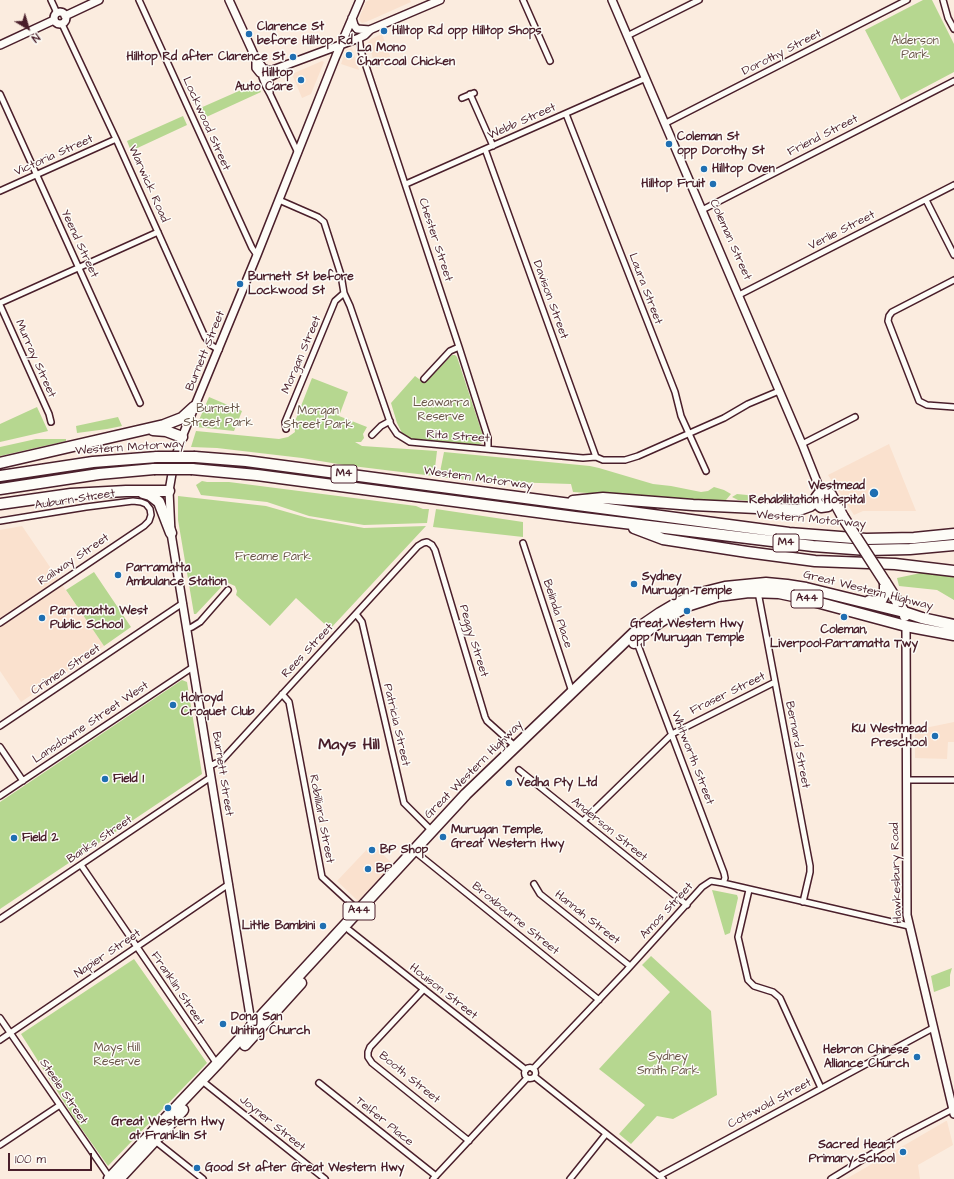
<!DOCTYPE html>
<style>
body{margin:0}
#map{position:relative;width:954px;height:1179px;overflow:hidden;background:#fbecdf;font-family:"Architects Daughter",sans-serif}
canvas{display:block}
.north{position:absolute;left:8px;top:8px;width:40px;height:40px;-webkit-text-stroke:3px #fdfcf7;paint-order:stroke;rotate:142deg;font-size:11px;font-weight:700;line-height:16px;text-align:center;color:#4a1f2b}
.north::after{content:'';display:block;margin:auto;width:14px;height:18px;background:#4a1f2b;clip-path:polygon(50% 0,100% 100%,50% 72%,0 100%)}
.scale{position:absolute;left:8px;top:1153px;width:84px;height:18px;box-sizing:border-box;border:2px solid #4a1f2b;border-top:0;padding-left:5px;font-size:12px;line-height:14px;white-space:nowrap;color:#4a1f2b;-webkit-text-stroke:3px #fdfcf7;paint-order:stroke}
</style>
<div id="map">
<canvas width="954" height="1179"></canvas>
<div class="north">N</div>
<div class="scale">100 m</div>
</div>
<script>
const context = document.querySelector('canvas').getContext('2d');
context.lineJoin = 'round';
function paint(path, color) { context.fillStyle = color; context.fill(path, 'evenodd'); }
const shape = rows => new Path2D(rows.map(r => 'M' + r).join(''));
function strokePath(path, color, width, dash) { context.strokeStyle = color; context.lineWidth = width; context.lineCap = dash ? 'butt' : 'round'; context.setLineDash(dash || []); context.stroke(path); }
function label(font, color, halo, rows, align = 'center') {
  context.font = font + ' "Architects Daughter",sans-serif'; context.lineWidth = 3; context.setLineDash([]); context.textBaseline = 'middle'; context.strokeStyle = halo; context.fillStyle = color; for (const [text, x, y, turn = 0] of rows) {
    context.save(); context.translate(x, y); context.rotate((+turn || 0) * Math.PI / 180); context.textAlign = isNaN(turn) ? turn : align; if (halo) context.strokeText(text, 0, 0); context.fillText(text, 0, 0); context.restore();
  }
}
const built = shape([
 [369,0,410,0,411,2,366,22,362,23,359,20,360,16,366,2],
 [382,34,392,62,376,68,368,43,371,39],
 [352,48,359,70,341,64,346,50],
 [322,61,324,62,311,94,302,98,292,74],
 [889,444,916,511,863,511,854,515,828,475],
 [22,526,104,646,21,702,0,671,0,530],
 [954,722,954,742,948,742,947,759,915,758,915,730],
 [372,844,393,864,358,901,337,881],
 [946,1121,947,1121,953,1145,918,1165,920,1179,846,1179]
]);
const green = shape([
 [923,0,932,0,954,44,954,72,901,100,865,30],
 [257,83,261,92,202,119,198,109],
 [183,116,187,125,131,151,127,141],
 [452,355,455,355,457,357,484,439,482,443,479,445,411,439,403,435,397,423,391,403,415,376,423,382,427,381],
 [312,378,348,392,339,416,367,427,363,434,364,438,361,442,355,442,362,446,437,451,434,476,344,465,302,458,217,448,191,447,196,431,279,439,288,437,295,432,294,424],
 [209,397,242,411,234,431,196,427],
 [37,407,48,431,0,442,0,424],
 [118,417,122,426,107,429,77,433,76,426],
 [36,439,66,439,66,441,0,456,0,447],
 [444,452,590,466,599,468,653,484,671,486,701,492,708,491,714,487,724,490,731,494,726,500,689,500,573,492,571,484,477,481,439,477],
 [202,481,207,482,229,482,416,506,423,509,429,509,427,523,364,525,309,516,267,502,201,495,196,485],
 [737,494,788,499,808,498,805,501,799,504,792,504,738,500,732,497],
 [178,496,266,506,308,518,364,528,426,526,330,629,296,598,270,626,236,595,237,591,235,586,226,582,196,614,194,614,178,520],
 [436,509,523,522,523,537,433,527],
 [954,566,954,600,937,590,899,586,897,578],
 [94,572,131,627,104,646,66,590],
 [182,680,187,682,202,774,0,909,0,802],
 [712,890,737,895,738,898,730,933,725,935],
 [651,956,711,1011,717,1095,673,1119,657,1116,631,1144,619,1134,645,1105,599,1069,670,992,642,965],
 [134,959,207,1063,108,1166,76,1121,21,1034],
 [952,968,950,975,950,986,934,992,931,976]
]);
const street = shape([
 [51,0,57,13],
 [139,0,252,248,257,255],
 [523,0,550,61],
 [943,0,948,18,954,29],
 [62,24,116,139,205,337,211,345,219,350],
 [627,36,699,0],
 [359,38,361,51,459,347,488,438,488,449],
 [264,73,262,77,265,85,270,94,298,153],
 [266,73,270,84,270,93],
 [0,94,140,403],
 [470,94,493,146],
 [462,98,474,93],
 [566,114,675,392,681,416,706,471],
 [666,123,907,0],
 [485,149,596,457],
 [406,184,646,78],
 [0,191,116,139],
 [279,200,318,217,324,222,341,275,344,293,350,306,391,425,397,434,410,442,583,458,596,457,603,460,625,460,638,456,690,433,724,418,748,404,779,391],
 [926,200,954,255],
 [702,210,954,81],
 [954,280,892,312,889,316,888,321,919,401,927,405,954,407],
 [739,295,954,185],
 [0,303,158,232],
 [0,305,49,414,51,422],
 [424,379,450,351,459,347],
 [286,429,285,422,335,301,344,293],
 [372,435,381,426,390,421],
 [802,444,855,417],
 [0,521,86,507,133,501,141,502,146,504,150,509,151,515,149,521,144,526,0,623],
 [523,543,572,692],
 [758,592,810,866,810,872,803,902],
 [356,614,362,622,404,803,432,831],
 [187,629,192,627,200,622,228,590],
 [636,640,724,873,725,878,723,883],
 [282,694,289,702,322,877,359,911],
 [0,726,183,603],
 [0,747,23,781],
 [210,766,222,760,418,546,423,543,427,542,432,545,435,550,485,717,487,721,516,747],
 [519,770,687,905],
 [907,780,954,780],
 [0,796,193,667],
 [583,821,672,734,775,682],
 [418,854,599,1000],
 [81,865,217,1064],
 [534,884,540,894,630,966],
 [749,890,738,937,748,980,754,986,773,992,780,998,821,1088],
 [0,919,211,777],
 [349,930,526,1070],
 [424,989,370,1047,368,1052,368,1057,372,1063,469,1141],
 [0,1018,110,1178],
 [0,1040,229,884],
 '524.5 1073a5.5 5.5 0 1 1 11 0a5.5 5.5 0 1 1-11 0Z',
 [533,1069,626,971,702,887,711,881,723,883,909,926],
 [535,1077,663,1179],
 [319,1083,436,1176],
 [206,1084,325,1179],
 [154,1140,203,1179],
 [0,1145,60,1105],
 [659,1176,933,1028],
 [433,1179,527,1078],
 [570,1179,606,1134],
 [831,1179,901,1136,953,1109]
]);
const secondary = shape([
 [229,0,256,59,263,68,270,71,359,38,365,35,370,30],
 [612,0,802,444,821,492],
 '54 18a6 6 0 1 1 12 0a6 6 0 1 1-12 0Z',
 [65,16,99,0],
 [352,18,354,25,357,29,370,30],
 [367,31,440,0],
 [0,45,54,20],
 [256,61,256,68,260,73,267,76,272,76,283,70],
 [906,626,907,915,954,1114],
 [252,1028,171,533,169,491,174,462,182,437,257,255,336,56,360,0]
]);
const highway = shape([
 [153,430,166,431,182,437],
 [195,457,246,461,789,533,866,539,914,538,954,534],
 [0,463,164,425,182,418,194,407],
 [192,469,257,475,575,517,813,546,867,550,910,549,954,545],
 [0,476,93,462,157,457],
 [0,489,99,474,154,469],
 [143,493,150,495,159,502,171,533],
 [831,495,832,500,828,506,821,507,817,503,816,498,819,494,824,492,829,493,831,495,843,517],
 [573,501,603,498,693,505,799,510,810,506,814,503,816,498],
 [0,504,71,494,126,491,169,491],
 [634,528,663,539,747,552,815,561,895,564,954,571],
 [885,582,904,612,905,616],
 [869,601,875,602,882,599,885,593,885,582],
 [634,643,651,628,666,618,690,605,718,596,749,592,779,593,798,597,906,626,954,635],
 [245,1045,301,983],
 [109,1179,149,1136,217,1064,466,794,641,626,660,613,677,603,705,592,725,587,766,583,787,585,806,588,904,612,922,618,954,625],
 [119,1179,183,1110]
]);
const highwayBridge = shape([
 [157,457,195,457],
 [154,469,192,469],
 [843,517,885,582]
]);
const markers = [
 [384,31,4,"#1f6fb2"],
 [249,34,4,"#1f6fb2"],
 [349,55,4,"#1f6fb2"],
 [293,57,4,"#1f6fb2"],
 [301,80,4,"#1f6fb2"],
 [669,144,4,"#1f6fb2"],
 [704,169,4,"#1f6fb2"],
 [713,184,4,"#1f6fb2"],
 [240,284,4,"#1f6fb2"],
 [874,493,5,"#1f6fb2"],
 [118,575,4,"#1f6fb2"],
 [634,584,4,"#1f6fb2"],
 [687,611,4,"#1f6fb2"],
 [844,617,4,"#1f6fb2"],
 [42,618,4,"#1f6fb2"],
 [173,705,4,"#1f6fb2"],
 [935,736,4,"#1f6fb2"],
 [105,779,4,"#1f6fb2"],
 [509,783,4,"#1f6fb2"],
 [443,837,4,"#1f6fb2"],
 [14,838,4,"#1f6fb2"],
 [372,850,4,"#1f6fb2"],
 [368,869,4,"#1f6fb2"],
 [323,926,4,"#1f6fb2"],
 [223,1024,4,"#1f6fb2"],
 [917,1057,4,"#1f6fb2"],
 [168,1108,4,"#1f6fb2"],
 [903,1152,4,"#1f6fb2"],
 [197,1168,4,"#1f6fb2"]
];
const shields = [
 [344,474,26],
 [786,543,26],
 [807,599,32],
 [359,911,32]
];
const shieldNames = [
 ["M4",344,474],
 ["M4",786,543],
 ["A44",807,599],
 ["A44",359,911]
];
const poiNames = [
 ["Clarence St",257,27],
 ["before Hilltop Rd",257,41],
 ["Hilltop Rd opp Hilltop Shops",392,31],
 ["La Mono",357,48],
 ["Charcoal Chicken",357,62],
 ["Hilltop Rd after Clarence St",285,57,"right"],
 ["Hilltop",293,73,"right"],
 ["Auto Care",293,87,"right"],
 ["Coleman St",677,137],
 ["opp Dorothy St",677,151],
 ["Hilltop Oven",712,169],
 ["Hilltop Fruit",705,184,"right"],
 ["Burnett St before",248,277],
 ["Lockwood St",248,291],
 ["Westmead",865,486,"right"],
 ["Rehabilitation Hospital",865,500,"right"],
 ["Parramatta",126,568],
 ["Ambulance Station",126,582],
 ["Sydney",642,577],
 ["Murugan Temple",642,591],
 ["Parramatta West",50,611],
 ["Public School",50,625],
 ["Great Western Hwy",687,624,"center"],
 ["opp Murugan Temple",687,638,"center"],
 ["Coleman,",844,630,"center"],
 ["Liverpool-Parramatta Twy",844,644,"center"],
 ["Holroyd",181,698],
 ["Croquet Club",181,712],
 ["KU Westmead",927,729,"right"],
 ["Preschool",927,743,"right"],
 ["Field 1",113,779],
 ["Vedha Pty Ltd",517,783],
 ["Murugan Temple,",451,830],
 ["Great Western Hwy",451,844],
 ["Field 2",22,838],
 ["BP Shop",380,850],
 ["BP",376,869],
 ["Little Bambini",315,926,"right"],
 ["Dong San",231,1017],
 ["Uniting Church",231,1031],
 ["Hebron Chinese",909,1050,"right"],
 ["Alliance Church",909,1064,"right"],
 ["Great Western Hwy",168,1122,"center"],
 ["at Franklin St",168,1136,"center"],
 ["Sacred Heart",895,1145,"right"],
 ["Primary School",895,1159,"right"],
 ["Good St after Great Western Hwy",205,1168]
];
const parkNames = [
 ["Alderson",915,41],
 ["Park",915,55],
 ["Leawarra",441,403],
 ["Reserve",441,417],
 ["Burnett",218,409],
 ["Street Park",218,423],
 ["Morgan",318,411],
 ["Street Park",318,425],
 ["Freame Park",273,557],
 ["Mays Hill",117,1048],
 ["Reserve",117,1062],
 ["Sydney",668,1057],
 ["Smith Park",668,1071]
];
const streetNames = [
 ["Dorothy Street",782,53,-27],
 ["Webb Street",522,122,-24],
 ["Lockwood Street",206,124,66],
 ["Friend Street",823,136,-27],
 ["Victoria Street",54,156,-24],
 ["Warwick Road",148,184,66],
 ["Verlie Street",842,231,-27],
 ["Chester Street",435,240,72],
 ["Coleman Street",730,240,66],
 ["Yeend Street",79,244,65],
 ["Laura Street",645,289,69],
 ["Davison Street",550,300,70],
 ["Burnett Street",206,351,-68],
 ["Morgan Street",302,355,-67],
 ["Murray Street",35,359,66],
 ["Rita Street",458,437,4],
 ["Western Motorway",130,448,-4],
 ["Western Motorway",478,479,8],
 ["Auburn Street",75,500,-9],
 ["Western Motorway",811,520,5],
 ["Railway Street",74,560,-34],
 ["Great Western Highway",868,591,14],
 ["Belinda Place",557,614,72],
 ["Peggy Street",473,641,73],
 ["Rees Street",308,651,-47],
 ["Crimea Street",66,670,-34],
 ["Fraser Street",728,694,-26],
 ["Lansdowne Street West",91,723,-34],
 ["Patricia Street",396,725,77],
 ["Bernard Street",797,745,79],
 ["Whitworth Street",692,758,69],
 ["Great Western Highway",474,770,-45],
 ["Burnett Street",222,774,81],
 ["Robilliard Street",321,819,79],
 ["Anderson Street",609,830,39],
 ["Banks Street",100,840,-34],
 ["Hawkesbury Road",897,873,-92],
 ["Amos Street",667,911,-47],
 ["Hannah Street",587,918,38],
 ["Broxbourne Street",515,919,39],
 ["Napier Street",108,954,-34],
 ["Franklin Street",177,989,56],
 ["Houison Street",443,992,38],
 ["Booth Street",409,1078,39],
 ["Steele Street",63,1092,56],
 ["Cotswold Street",770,1104,-28],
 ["Telfer Place",384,1122,39],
 ["Joyner Street",272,1124,39]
];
const districtNames = [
 ["Mays Hill",349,746]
];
paint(built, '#fae1ce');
paint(green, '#b6d790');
strokePath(street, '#4a1f2b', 8);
strokePath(secondary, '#4a1f2b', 10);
strokePath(highway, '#4a1f2b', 13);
strokePath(street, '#fdfcf7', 5);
strokePath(secondary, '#fdfcf7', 7);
strokePath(highway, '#fdfcf7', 10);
strokePath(highwayBridge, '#4a1f2b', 13, []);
strokePath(highwayBridge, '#fdfcf7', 10);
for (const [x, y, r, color] of markers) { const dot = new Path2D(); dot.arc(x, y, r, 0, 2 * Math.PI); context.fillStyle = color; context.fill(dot); strokePath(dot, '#fdfcf7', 1.5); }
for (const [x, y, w] of shields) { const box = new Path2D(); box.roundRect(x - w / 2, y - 9, w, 18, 3); context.fillStyle = '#fdfcf7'; context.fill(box); strokePath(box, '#4a1f2b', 1); }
label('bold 11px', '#4a1f2b', null, shieldNames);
label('bold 12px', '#4a1f2b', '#fdfcf7', poiNames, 'left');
label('12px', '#6a5649', '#fdfcf7', parkNames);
label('12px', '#4a1f2b', '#fdfcf7', streetNames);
label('bold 16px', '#4a1f2b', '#fdfcf7', districtNames);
</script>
